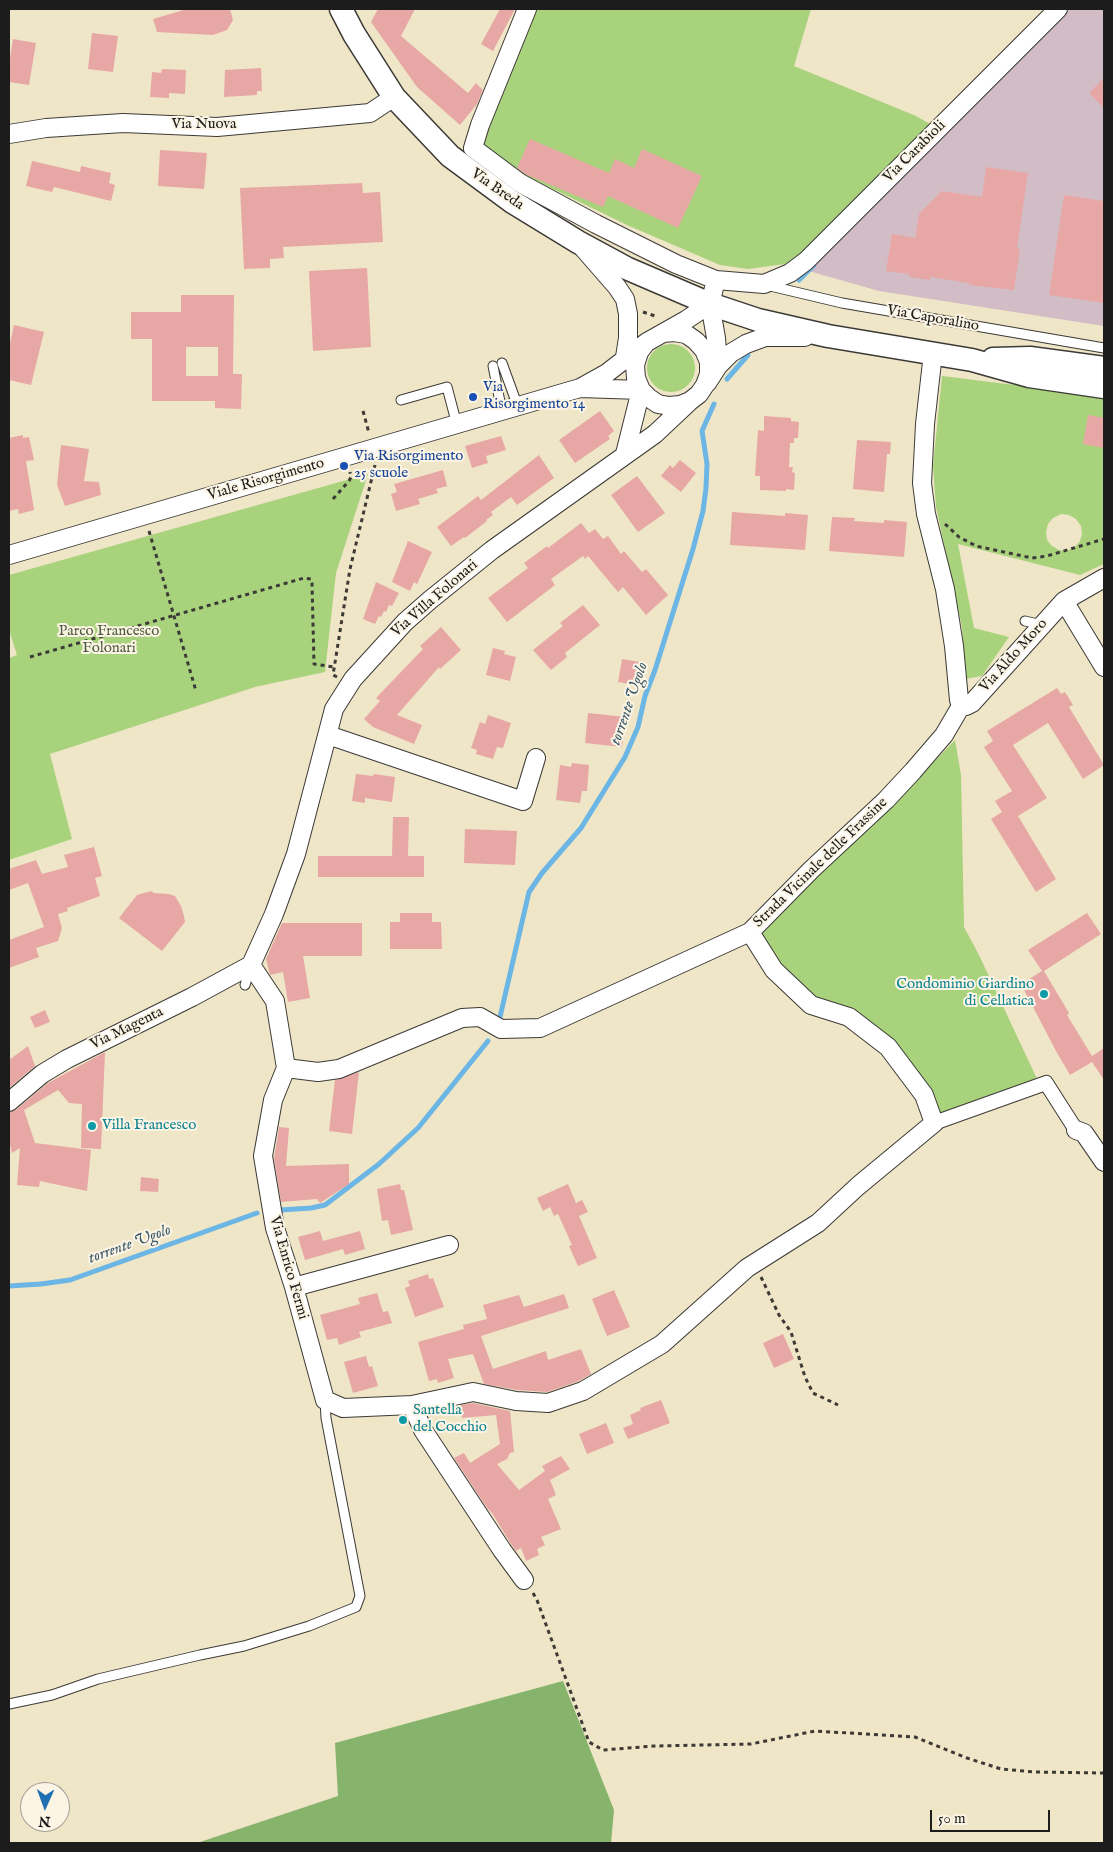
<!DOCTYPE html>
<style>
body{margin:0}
#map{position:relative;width:1113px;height:1852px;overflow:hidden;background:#efe5c7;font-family:"IM FELL English",serif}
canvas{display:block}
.frame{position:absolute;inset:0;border:10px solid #1c1c1c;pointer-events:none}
.north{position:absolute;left:20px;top:1782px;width:50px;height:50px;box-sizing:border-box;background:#fcf5e5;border:1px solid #a29e95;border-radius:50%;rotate:182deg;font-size:14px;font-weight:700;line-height:20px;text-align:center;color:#1c1c1c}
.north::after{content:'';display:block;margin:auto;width:18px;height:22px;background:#1f6fb2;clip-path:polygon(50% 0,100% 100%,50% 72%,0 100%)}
.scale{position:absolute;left:930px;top:1810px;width:120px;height:22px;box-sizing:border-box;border:2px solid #1c1c1c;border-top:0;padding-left:6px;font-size:15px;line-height:18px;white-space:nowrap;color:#1c1c1c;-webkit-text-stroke:4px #fcf5e5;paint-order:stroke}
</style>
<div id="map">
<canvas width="1113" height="1852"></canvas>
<div class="frame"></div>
<div class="north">N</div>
<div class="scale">50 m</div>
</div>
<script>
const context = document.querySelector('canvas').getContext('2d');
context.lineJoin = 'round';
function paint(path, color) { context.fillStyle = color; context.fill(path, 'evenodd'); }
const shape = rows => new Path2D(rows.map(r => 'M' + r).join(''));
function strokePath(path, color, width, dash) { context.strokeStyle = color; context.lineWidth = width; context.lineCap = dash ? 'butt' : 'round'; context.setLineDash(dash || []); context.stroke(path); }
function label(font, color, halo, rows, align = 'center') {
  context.font = font + ' "IM FELL English",serif'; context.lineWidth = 4; context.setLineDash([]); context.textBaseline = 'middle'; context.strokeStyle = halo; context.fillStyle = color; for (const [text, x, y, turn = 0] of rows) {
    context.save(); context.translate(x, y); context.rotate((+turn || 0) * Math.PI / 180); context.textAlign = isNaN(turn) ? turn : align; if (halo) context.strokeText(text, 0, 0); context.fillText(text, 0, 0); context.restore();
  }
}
const industrial = shape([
 [1061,9,1104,9,1104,326,879,291,805,270]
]);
const green = shape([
 [533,9,811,9,794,66,916,116,930,124,803,253,785,264,748,269,720,265,627,225,516,171,482,145],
 '647 368a24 24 0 1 1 48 0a24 24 0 1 1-48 0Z',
 [942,376,1104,396,1104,564,1080,575,958,544,974,628,1009,637,982,676,965,679,962,627,936,507,933,466],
 [1061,514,1069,515,1076,519,1081,526,1082,534,1080,541,1075,547,1067,551,1059,550,1052,546,1047,540,1046,532,1048,524,1053,518],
 [368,474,336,573,325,672,255,687,50,754,72,839,9,860,9,658,17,655,9,630,9,575],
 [955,740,961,775,964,927,979,955,1038,1081,940,1117,929,1090,813,999,779,967,759,933,889,808]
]);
const forest = shape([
 [563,1681,614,1810,611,1843,197,1843,338,1796,335,1743]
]);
const stream = shape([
 [799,280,814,265],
 [727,379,748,355],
 [500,1017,529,892,542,873,581,828,625,757,638,727,645,696,655,670,693,549,703,511,706,488,707,464,702,431,714,404],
 [281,1210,311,1208,325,1205,379,1164,418,1128,488,1041],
 [9,1286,41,1284,70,1280,257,1213]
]);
const building = shape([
 [187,9,230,9,233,20,227,30,213,35,157,32,153,19],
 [378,9,415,9,401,36,468,93,476,83,483,90,477,104,460,125,417,87,371,22],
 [500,9,515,9,493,51,481,44],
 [92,33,118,36,113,72,88,69],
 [13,39,36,43,29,85,9,82,9,65],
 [261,68,262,91,257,91,257,95,224,97,225,70],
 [162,69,186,70,185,94,169,93,169,98,150,97,152,72,161,73],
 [1104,78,1104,108,1089,93],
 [530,139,609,173,615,159,634,168,642,149,702,176,678,228,608,196,603,207,525,174,517,168],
 [160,150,207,153,204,189,158,186],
 [32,161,80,172,81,166,111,173,109,183,115,185,111,201,54,187,52,192,26,186],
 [986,167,1028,173,1017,248,1020,249,1014,290,969,285,969,283,930,277,930,280,909,277,909,274,886,271,892,234,915,238,919,214,942,191,982,197],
 [362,183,363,193,380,192,383,242,283,247,284,258,270,259,270,268,244,269,240,188],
 [1064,195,1104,201,1104,303,1049,295],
 [367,268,371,347,313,351,309,271],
 [181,295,234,295,233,374,242,374,241,409,215,408,215,401,152,401,152,339,131,339,131,312,181,312],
 [186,347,218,347,218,376,186,376],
 [14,325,44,332,31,385,9,380,9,348],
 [600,411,614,431,608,436,610,439,575,463,559,440],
 [1088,415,1104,418,1104,448,1083,444],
 [764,416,791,418,791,421,799,422,798,438,794,438,794,443,790,443,789,467,793,467,792,472,795,473,794,490,786,489,786,491,760,490,760,476,755,476,758,430,764,431],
 [23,435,23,438,29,437,34,460,26,461,34,510,19,514,18,509,9,511,9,438],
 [501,436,506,450,486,456,488,463,472,468,465,446],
 [857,440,891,442,890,454,887,454,884,492,853,489],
 [61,445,89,449,84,481,99,482,101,495,65,506,57,485],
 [539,455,554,478,517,505,511,497,491,512,493,515,486,520,487,521,465,538,464,537,451,546,437,527,478,496,481,500],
 [680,460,696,473,681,492,661,476,670,465,673,468],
 [443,470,447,486,436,489,438,493,418,499,420,504,396,511,391,494,397,492,394,484],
 [637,476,665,513,638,532,611,495],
 [732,512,785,516,785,513,808,515,805,550,730,545],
 [832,517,855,518,854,521,884,523,884,520,907,522,904,557,829,551],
 [581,523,589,533,595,529,603,539,608,536,621,554,624,551,642,572,646,569,668,595,646,615,623,587,618,592,588,556,585,559,583,556,551,579,555,585,507,622,488,598,528,568,524,563,547,546,548,548],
 [408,541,432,552,417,584,414,582,410,591,392,582],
 [376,582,399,593,392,606,389,605,386,612,384,611,381,617,379,616,375,624,363,619],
 [583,605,600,625,565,653,567,657,551,670,533,650,563,626,560,623],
 [441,627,461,650,440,669,439,667,397,715,422,725,414,744,373,727,364,719,380,701,376,698,423,649,420,646],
 [493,648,505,651,504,654,516,657,510,681,486,675],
 [622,659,646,663,642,686,618,682],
 [1057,688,1061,694,1065,692,1073,705,1069,707,1104,765,1083,779,1048,723,1013,745,1047,798,1018,816,1056,879,1036,892,991,819,1002,812,995,801,1012,791,984,747,993,741,987,731],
 [588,713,626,717,622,747,585,743],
 [488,715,511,723,503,748,497,747,493,759,476,754,477,750,471,748,480,722,485,724],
 [572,763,589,765,587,791,582,791,580,803,556,800,560,765,571,767],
 [356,774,373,776,374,774,395,777,392,802,365,798,365,803,352,801],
 [393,817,409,817,408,856,424,856,424,877,318,877,318,856,392,856],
 [465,829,517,831,515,865,464,863],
 [94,847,102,876,95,878,100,896,67,908,68,911,58,914,62,928,58,941,36,948,39,957,9,968,9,940,44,927,28,883,9,890,9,869,36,860,42,874,68,867,64,855],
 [151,891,154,893,169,894,175,896,181,906,184,916,185,922,162,951,119,918,137,895],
 [400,913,432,913,432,922,441,922,442,949,390,949,390,922,400,922],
 [1087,913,1101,934,1044,971,1069,1013,1067,1015,1092,1056,1104,1048,1104,1080,1092,1062,1070,1075,1056,1051,1021,984,1042,971,1028,950],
 [282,923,362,923,362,956,303,956,310,998,288,1002,283,972,270,975,266,959],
 [45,1010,50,1022,35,1028,30,1017],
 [28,1046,35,1066,9,1088,9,1060],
 [105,1052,101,1149,81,1148,82,1104,69,1103,58,1090,24,1110,35,1143,91,1150,87,1191,40,1181,39,1187,17,1185,20,1148,12,1153,9,1140,9,1112,16,1110,48,1083],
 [359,1072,352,1134,329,1131,335,1080],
 [279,1127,289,1128,286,1166,349,1164,349,1184,320,1203,317,1199,281,1202,274,1159],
 [141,1177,159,1179,158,1192,140,1191],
 [400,1184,401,1190,404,1190,413,1230,391,1235,388,1220,382,1221,377,1189],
 [568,1184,576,1203,582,1200,588,1212,579,1216,597,1258,578,1266,569,1246,572,1245,558,1214,554,1216,550,1207,543,1211,537,1198],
 [320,1231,323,1241,360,1231,365,1249,345,1255,343,1249,305,1260,298,1237],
 [428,1274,429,1279,433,1278,444,1307,415,1317,405,1288,410,1286,408,1281],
 [614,1290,630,1327,607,1336,592,1299],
 [377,1293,383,1312,388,1311,392,1323,359,1332,361,1337,339,1345,337,1338,327,1340,320,1315,360,1304,358,1298],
 [564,1294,569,1308,481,1336,493,1369,546,1351,548,1360,581,1349,591,1374,579,1381,547,1392,517,1390,484,1384,473,1354,448,1359,454,1378,438,1383,437,1379,429,1381,418,1342,464,1329,463,1325,487,1319,483,1305,519,1295,524,1307],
 [783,1334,794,1359,774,1368,763,1343],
 [366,1356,369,1367,372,1366,378,1386,353,1393,344,1362],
 [661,1400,670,1423,628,1439,623,1428,633,1424,630,1415,641,1410,640,1408],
 [473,1403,510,1411,514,1452,510,1453,507,1459,497,1464,519,1490,545,1471,542,1466,561,1456,570,1469,550,1480,556,1495,548,1499,561,1529,541,1537,545,1545,537,1549,539,1555,526,1561,521,1548,516,1551,511,1544,492,1513,487,1508,454,1458,464,1453,470,1463,500,1444,496,1415,462,1418,461,1405],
 [606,1423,614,1443,587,1454,579,1434]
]);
const path = shape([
 [643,312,658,317],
 [363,411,369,433],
 [333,499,349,481,351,477,350,472],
 [945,524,959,537,976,546,1032,558,1047,556,1104,539],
 [149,531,196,691],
 [30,657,304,578,311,579,312,583,314,664,334,667],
 [337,677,333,675,350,569,375,465],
 [761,1277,779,1315,791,1332,805,1377,813,1393,838,1405],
 [533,1593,537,1600,589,1742,603,1750,654,1746,751,1744,815,1731,915,1737,967,1758,1001,1769,1035,1772,1104,1773]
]);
const service = shape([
 [766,285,842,303,1104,348],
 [502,363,518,407],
 [493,366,502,412],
 [401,400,447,387,457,425],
 [1025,621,1042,625],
 [245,985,251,966],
 [9,1704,52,1695,98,1679,200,1655,244,1646,309,1626,356,1607,360,1596,326,1418,325,1400]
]);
const pedestrian = shape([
 [934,1123,1046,1083,1076,1130]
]);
const minor = shape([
 [527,9,480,125,473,148,520,183,596,224,676,264,716,280,764,284,790,273,806,261,1058,9],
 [9,134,46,128,123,123,217,127,370,113,394,97],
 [583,248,617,287,625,299,628,314,628,338,625,357],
 [716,280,710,304,716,338,718,366],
 [645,344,639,352,635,365,636,378,641,390,649,398,658,404,669,406,680,405,690,401,699,394,705,385,709,374,709,362,704,350,696,341,686,334,674,332,663,333],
 [707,383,718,366,731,353,746,344,765,337,805,337],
 [580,388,641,390],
 [625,454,641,390],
 [9,555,580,388,607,373,647,342,686,320,710,304],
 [1104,578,1064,601,1104,667],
 [961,706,966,706,972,703,1064,601],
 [328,735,523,801,536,758],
 [251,965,275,1001,286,1068,273,1100,263,1156,275,1228,294,1287,325,1400,343,1408,412,1405,473,1392,516,1401,548,1403,583,1391,662,1344,747,1268,818,1223,858,1186,934,1123,924,1095,888,1047,849,1017,811,1005,774,970,750,932],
 [251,965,274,914,296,854,334,709,353,679,405,622,430,600,492,550,655,434,689,402],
 [286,1068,318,1072,339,1069,462,1018,480,1017,501,1029,540,1028,750,932,812,869,886,800,913,771,944,735,961,706,959,700,954,646,945,589,926,514,922,483,925,424,933,353],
 [9,1102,42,1074,67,1059,192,997,251,965],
 [1076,1130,1084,1133,1104,1162],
 [294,1287,449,1245],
 [412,1405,423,1430,502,1550,524,1580]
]);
const tertiary = shape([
 [341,9,354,34,394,97,450,156,511,201,578,242,626,268,710,304,758,320,828,336,972,360,1029,376,1104,387],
 [993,359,1030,358,1104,368]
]);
const markers = [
 [473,397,5,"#1a4fb4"],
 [344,466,5,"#1a4fb4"],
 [1044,994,5,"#0f9aa8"],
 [92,1126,5,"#0f9aa8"],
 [403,1420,5,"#0f9aa8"]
];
const streetNames = [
 ["Via Nuova",204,125],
 ["Via Carabioli",915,152,-45],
 ["Via Breda",497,190,35],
 ["Via Caporalino",933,319,10],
 ["Viale Risorgimento",266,480,-16],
 ["Via Villa Folonari",435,599,-41],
 ["Via Aldo Moro",1014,656,-48],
 ["Strada Vicinale delle Frassine",821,863,-44],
 ["Via Magenta",127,1029,-26],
 ["Via Enrico Fermi",288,1268,74]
];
const transitNames = [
 ["Via",483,388],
 ["Risorgimento 14",483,405],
 ["Via Risorgimento",354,457],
 ["25 scuole",354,474]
];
const parkNames = [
 ["Parco Francesco",109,632],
 ["Folonari",109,649]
];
const cultureNames = [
 ["Condominio Giardino",1034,985,"right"],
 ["di Cellatica",1034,1002,"right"],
 ["Villa Francesco",102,1126],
 ["Santella",413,1411],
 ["del Cocchio",413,1428]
];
const waterNames = [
 ["torrente Ugolo",630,704,-71],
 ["torrente Ugolo",130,1245,-20]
];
paint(industrial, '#d2bdc7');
paint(green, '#a9d27d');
paint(forest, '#86b46c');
strokePath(stream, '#6bb6e4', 5);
paint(building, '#e7a8a5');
strokePath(service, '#3c3a36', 11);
strokePath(pedestrian, '#3c3a36', 16);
strokePath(minor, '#3c3a36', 20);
strokePath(tertiary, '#3c3a36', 25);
strokePath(path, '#3c3a36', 3, [4, 4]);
strokePath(service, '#fff', 9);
strokePath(pedestrian, '#fff', 14);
strokePath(minor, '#fff', 18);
strokePath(tertiary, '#fff', 22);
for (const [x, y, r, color] of markers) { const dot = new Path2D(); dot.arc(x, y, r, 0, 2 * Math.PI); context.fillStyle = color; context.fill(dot); strokePath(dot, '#fcf5e5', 2); }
label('15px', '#1c1c1c', '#fcf5e5', streetNames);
label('15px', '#164399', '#fcf5e5', transitNames, 'left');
label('15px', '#4d5c3e', '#fcf5e5', parkNames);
label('15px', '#0d838f', '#fcf5e5', cultureNames, 'left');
label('italic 16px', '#3c5a6c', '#fcf5e5', waterNames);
</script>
